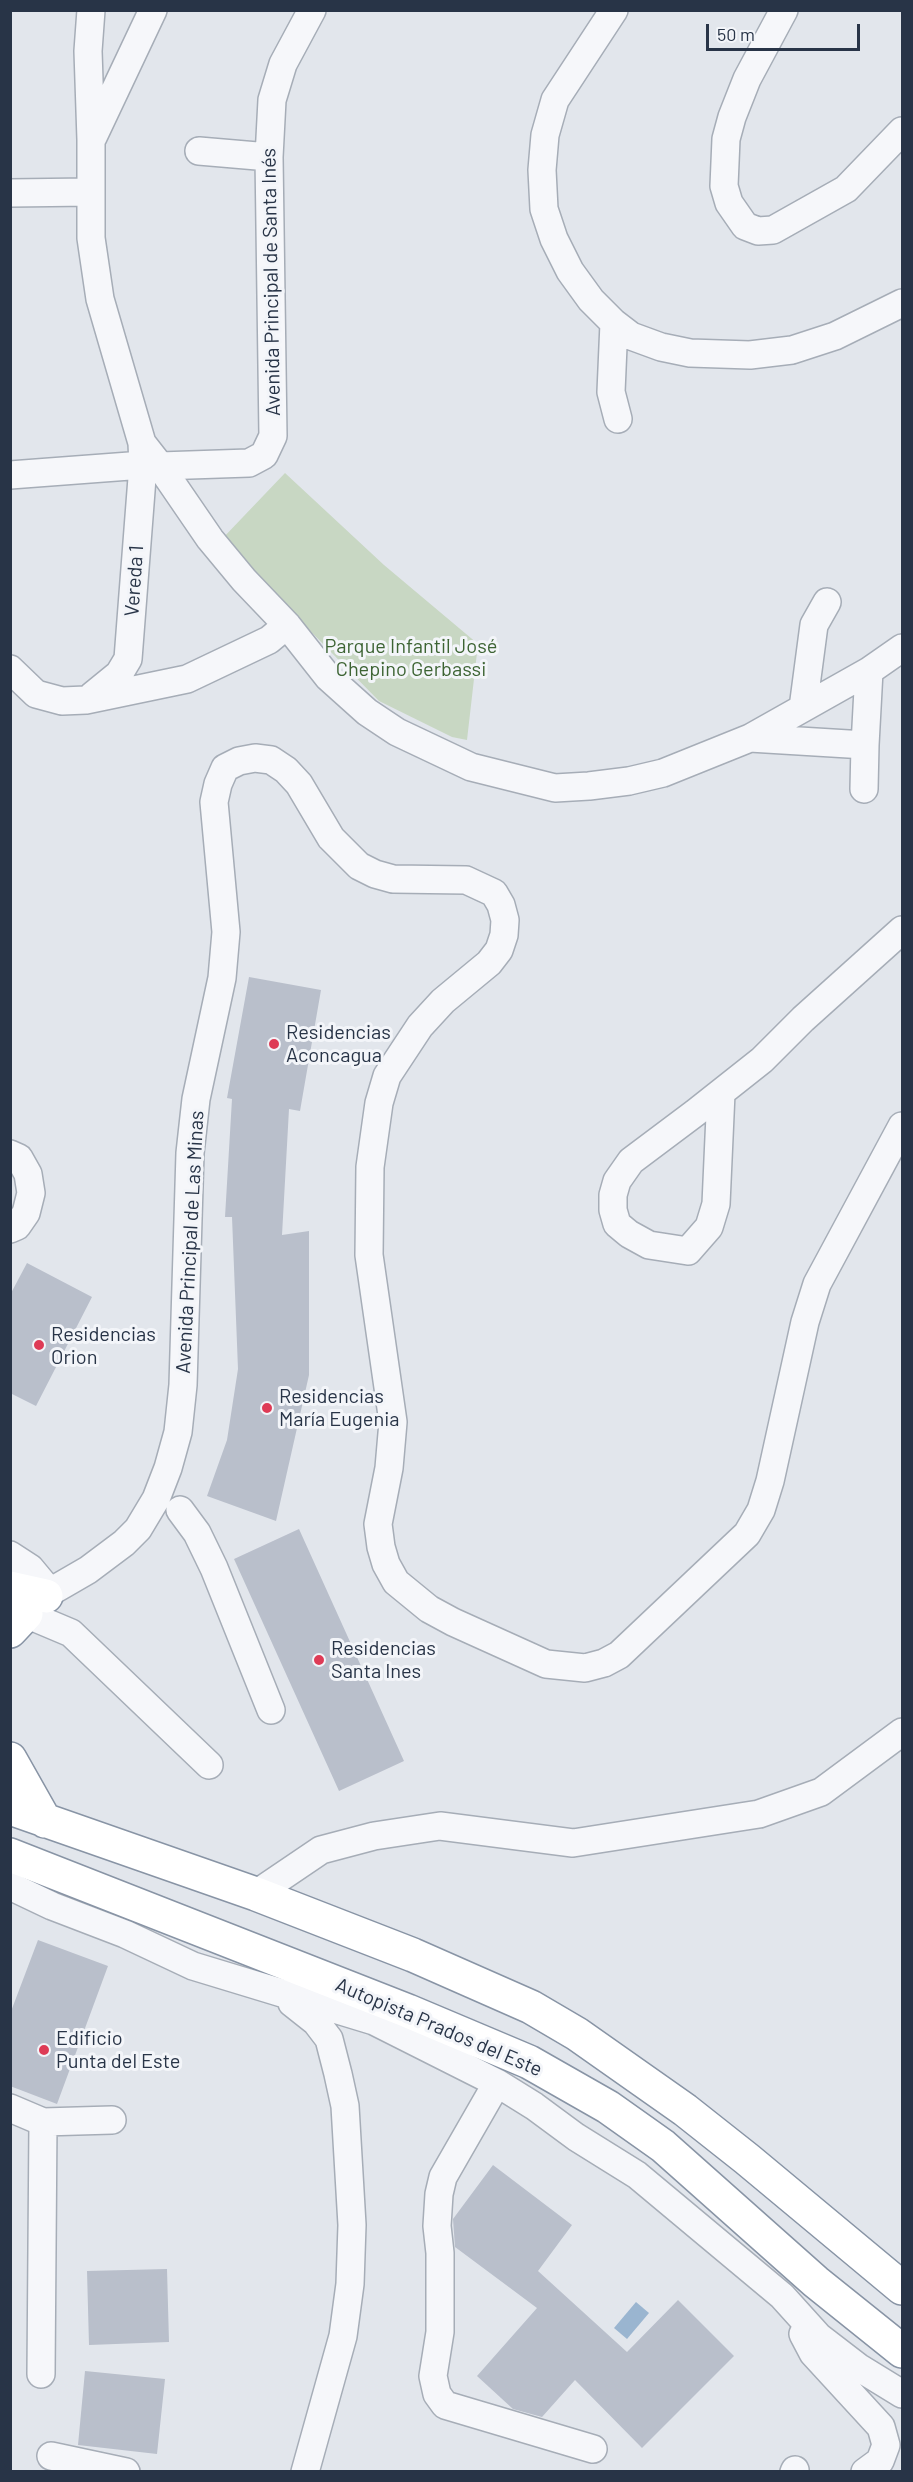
<!DOCTYPE html>
<meta charset="utf-8">
<style>
body{margin:0}
#map{position:relative;width:913px;height:2482px;overflow:hidden;background:#e2e6ec;font-family:Barlow,sans-serif}
canvas{display:block}
.frame{position:absolute;inset:0;border:12px solid #283447;pointer-events:none}
.scale{position:absolute;left:706px;top:24px;width:154px;height:27px;box-sizing:border-box;border:3px solid #283447;border-top:0;padding-left:8px;font-size:18px;line-height:21px;white-space:nowrap;color:#283447;-webkit-text-stroke:4px #f3f5f9;paint-order:stroke}
</style>
<div id="map">
<canvas width="913" height="2482"></canvas>
<div class="frame"></div>
<div class="scale">50 m</div>
</div>
<script>
const context = document.querySelector('canvas').getContext('2d');
context.lineJoin = 'round';
function paint(path, color) { context.fillStyle = color; context.fill(path, 'evenodd'); }
const shape = rows => new Path2D(rows.map(r => 'M' + r).join(''));
function strokePath(path, color, width, dash) { context.strokeStyle = color; context.lineWidth = width; context.lineCap = dash ? 'butt' : 'round'; context.setLineDash(dash || []); context.stroke(path); }
function label(font, color, halo, rows, align = 'center') {
  context.font = font + ' Barlow,sans-serif'; context.lineWidth = 6; context.setLineDash([]); context.textBaseline = 'middle'; context.strokeStyle = halo; context.fillStyle = color; for (const [text, x, y, turn = 0] of rows) {
    context.save(); context.translate(x, y); context.rotate((+turn || 0) * Math.PI / 180); context.textAlign = isNaN(turn) ? turn : align; if (halo) context.strokeText(text, 0, 0); context.fillText(text, 0, 0); context.restore();
  }
}
const green = shape([
 [285,473,384,565,478,644,467,740,452,737,379,701,221,540]
]);
const water = shape([
 [636,2302,649,2313,627,2339,614,2328]
]);
const building = shape([
 [249,977,321,990,300,1111,289,1109,282,1235,309,1231,309,1375,276,1521,207,1496,227,1440,238,1369,232,1217,225,1217,232,1099,227,1098],
 [27,1263,92,1297,36,1406,10,1393,10,1295],
 [299,1529,404,1761,339,1791,234,1559],
 [38,1940,108,1966,57,2104,10,2086,10,2014],
 [493,2165,572,2225,538,2271,627,2352,678,2300,734,2356,642,2448,575,2380,542,2417,513,2409,477,2376,537,2308,455,2247,453,2219],
 [167,2269,169,2342,89,2345,87,2271],
 [85,2371,165,2379,157,2454,78,2445]
]);
const minor = shape([
 [91,10,88,51,91,140,91,238,100,299,142,443,160,466,210,539,244,580,287,625,328,677,367,712,397,732,471,767,555,788,589,786,629,781,663,773,750,738,869,671,902,648],
 [614,10,555,100,545,135,542,170,544,209,554,239,570,271,591,300,614,323,631,336,661,347,690,353,750,355,792,350,835,336,902,303],
 [784,10,747,79,732,117,726,139,724,186,729,203,745,226,758,231,773,230,846,189,902,131],
 [93,137,153,10],
 [199,151,269,157],
 [10,193,90,192],
 [614,323,611,392,618,419],
 [160,466,249,463,264,455,273,436,269,157,272,100,283,64,312,10],
 [10,475,143,465],
 [10,669,36,694,62,701,86,700,187,679,269,640,287,625],
 [92,696,119,674,128,659,143,465,142,443],
 [803,708,814,625,827,602],
 [750,738,865,745,869,671],
 [864,789,865,745],
 [721,1093,716,1204,709,1227,688,1251,649,1245,629,1234,617,1224,613,1210,613,1195,617,1181,631,1161,695,1113,762,1060,803,1019,902,930],
 [10,1154,19,1158,28,1174,31,1193,26,1213,17,1226,10,1229],
 [180,1510,197,1533,214,1568,271,1710],
 [10,1555,30,1568,50,1592],
 [31,1609,50,1592,88,1570,124,1543,138,1529,156,1499,168,1468,178,1432,183,1385,190,1153,196,1099,222,978,226,932,214,802,218,784,225,768,239,761,255,758,271,760,286,770,299,784,331,838,359,866,375,874,393,879,466,880,494,893,501,905,505,920,504,935,499,950,489,963,443,1001,420,1026,387,1076,379,1103,370,1167,369,1255,393,1422,389,1468,378,1524,381,1547,386,1564,396,1582,429,1609,453,1622,546,1664,585,1668,604,1663,619,1655,747,1534,761,1510,770,1481,805,1322,817,1284,902,1126],
 [12,1615,26,1614,71,1633,209,1765],
 [10,1886,52,1906,125,1934,193,1966,374,2021,497,2083,534,2106,576,2137,637,2175,782,2296,819,2337,858,2367,902,2394],
 [256,1894,321,1850,374,1836,440,1826,573,1843,759,1814,821,1792,902,1732],
 [292,2003,316,2022,329,2039,338,2074,345,2106,352,2225,350,2284,343,2336,305,2472],
 [497,2083,443,2177,439,2194,437,2226,440,2253,440,2332,433,2376,437,2394,445,2405,593,2449],
 [10,2108,43,2122,41,2374],
 [43,2122,112,2120],
 [803,2334,813,2353,881,2427,886,2445,880,2461,865,2472],
 [51,2456,126,2472],
 [794,2472,795,2470]
]);
const highway = shape([
 [10,1588,46,1596],
 [10,1631,26,1614],
 [10,1759,45,1821],
 [10,1808,256,1894,413,1955,531,2007,577,2034,685,2110,747,2159,902,2288],
 [10,1855,408,2011,529,2062,608,2107,663,2146,816,2282,902,2351]
]);
const markers = [
 [274,1044,6,"#de3b56"],
 [39,1345,6,"#de3b56"],
 [267,1408,6,"#de3b56"],
 [319,1660,6,"#de3b56"],
 [44,2050,6,"#de3b56"]
];
const streetNames = [
 ["Avenida Principal de Santa Inés",271,282,-91],
 ["Vereda 1",134,581,-86],
 ["Avenida Principal de Las Minas",190,1242,-87],
 ["Autopista Prados del Este",439,2027,23]
];
const parkNames = [
 ["Parque Infantil José",411,646],
 ["Chepino Gerbassi",411,669]
];
const poiNames = [
 ["Residencias",286,1032],
 ["Aconcagua",286,1055],
 ["Residencias",51,1334],
 ["Orion",51,1357],
 ["Residencias",279,1396],
 ["María Eugenia",279,1419],
 ["Residencias",331,1648],
 ["Santa Ines",331,1671],
 ["Edificio",56,2038],
 ["Punta del Este",56,2061]
];
paint(green, '#c8d7c3');
paint(water, '#9ab5d0');
paint(building, '#b9bfcb');
strokePath(minor, '#a6adb7', 30);
strokePath(highway, '#8894a5', 36);
strokePath(minor, '#f6f7fa', 27);
strokePath(highway, '#fff', 33);
for (const [x, y, r, color] of markers) { const dot = new Path2D(); dot.arc(x, y, r, 0, 2 * Math.PI); context.fillStyle = color; context.fill(dot); strokePath(dot, '#f3f5f9', 2); }
label('20px', '#283447', '#f3f5f9', streetNames);
label('20px', '#3d6434', '#f3f5f9', parkNames);
label('20px', '#283447', '#f3f5f9', poiNames, 'left');
</script>
